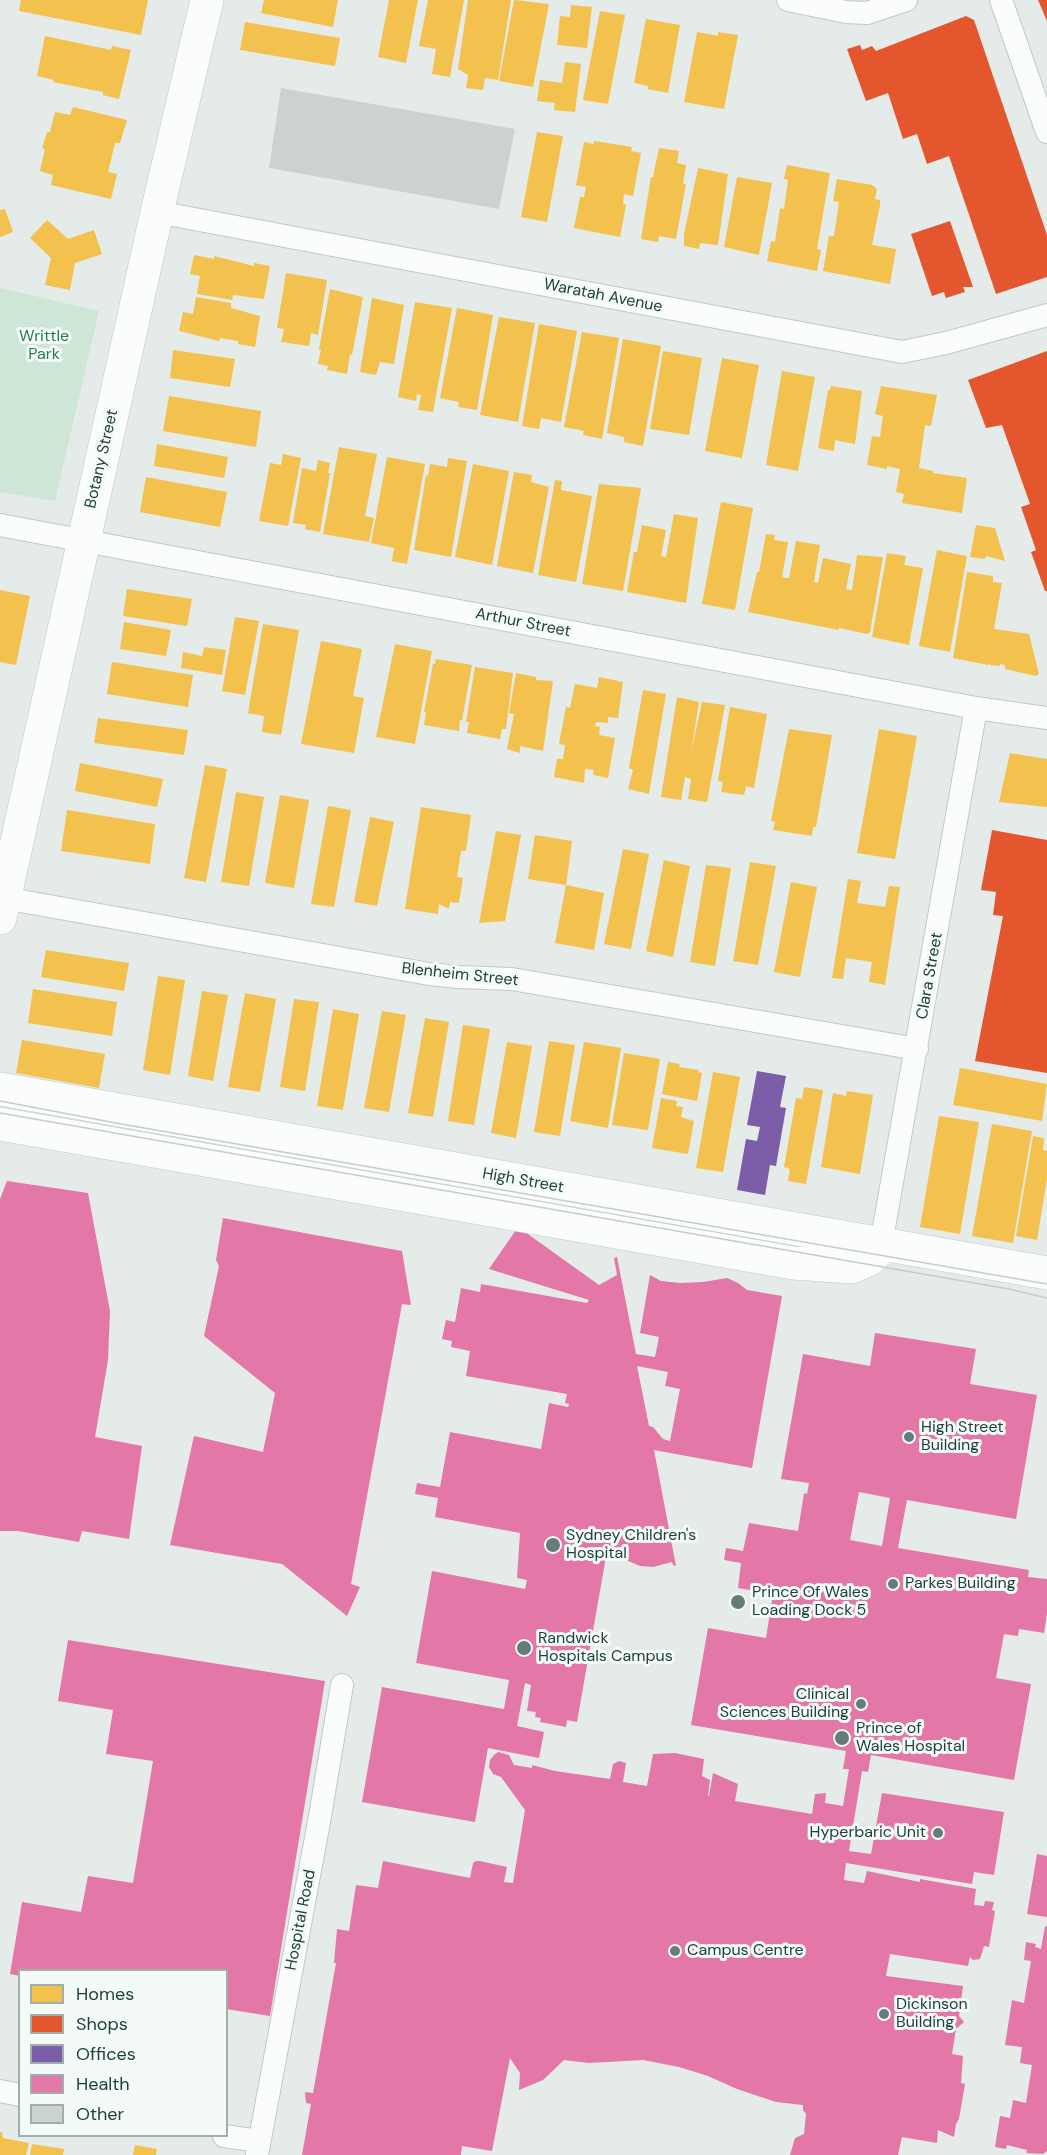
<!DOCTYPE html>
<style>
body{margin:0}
#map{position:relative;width:1047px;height:2155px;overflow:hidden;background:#e5ebe8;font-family:"DM Sans",sans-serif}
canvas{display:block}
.legend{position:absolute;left:18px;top:1969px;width:210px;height:168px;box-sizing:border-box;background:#f3faf7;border:2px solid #9fb0ac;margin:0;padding:8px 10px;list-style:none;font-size:18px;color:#20413b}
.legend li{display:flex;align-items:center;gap:12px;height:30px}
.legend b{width:30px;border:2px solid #9fb0ac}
</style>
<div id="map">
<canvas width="1047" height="2155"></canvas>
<ul class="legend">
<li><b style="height:16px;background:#f2c14e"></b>Homes</li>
<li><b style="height:16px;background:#e4572e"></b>Shops</li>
<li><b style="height:16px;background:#7b5ea7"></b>Offices</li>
<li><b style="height:16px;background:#e377a8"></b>Health</li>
<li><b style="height:16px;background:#ccd2d0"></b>Other</li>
</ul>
</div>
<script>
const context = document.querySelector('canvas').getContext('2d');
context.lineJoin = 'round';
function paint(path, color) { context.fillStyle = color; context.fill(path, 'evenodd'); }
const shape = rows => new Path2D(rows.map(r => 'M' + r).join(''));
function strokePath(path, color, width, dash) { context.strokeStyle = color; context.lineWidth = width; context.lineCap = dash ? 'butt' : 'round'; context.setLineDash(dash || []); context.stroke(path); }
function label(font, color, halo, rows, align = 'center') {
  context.font = font + ' "DM Sans",sans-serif'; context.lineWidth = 6; context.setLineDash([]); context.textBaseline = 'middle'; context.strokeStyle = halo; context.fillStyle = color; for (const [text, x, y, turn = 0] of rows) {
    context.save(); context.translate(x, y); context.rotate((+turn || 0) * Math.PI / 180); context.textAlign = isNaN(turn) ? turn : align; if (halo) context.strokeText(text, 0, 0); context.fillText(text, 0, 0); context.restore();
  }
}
const green = shape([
 [0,288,99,311,55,501,0,492]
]);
const homes = shape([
 [21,0,148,0,141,35,19,11],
 [264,0,338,0,333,27,261,13],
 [389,0,418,0,406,63,378,57],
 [428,0,464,0,450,77,432,74,436,49,419,46],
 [468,0,511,0,498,80,485,78,483,90,466,88,468,75,458,69],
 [514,0,549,4,533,87,499,81],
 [571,5,592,7,587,48,557,45,560,16,570,17],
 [600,11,625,15,608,104,583,100],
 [646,19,680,25,668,93,648,89,648,86,634,83],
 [245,22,340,38,335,66,240,50],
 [697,32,718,36,718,32,738,35,724,109,684,102],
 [45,36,111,50,112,46,131,50,119,99,103,95,103,92,53,82,54,80,37,76],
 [565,62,581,64,575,112,554,110,555,103,537,101,540,80,562,83],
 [73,107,127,120,120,143,115,143,108,172,117,174,111,199,51,185,53,175,40,171,45,149,42,148,47,132,50,132,55,112,70,115],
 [537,132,563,136,547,222,521,217],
 [594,141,632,147,631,151,641,153,633,196,624,194,623,204,626,205,620,237,574,228,580,197,584,197,586,187,576,185,584,142,594,144],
 [659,148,679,151,677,163,686,165,683,184,686,184,676,239,659,236,658,242,641,239,651,177,653,177],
 [787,165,830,173,817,249,821,250,817,271,767,261,771,241,775,242,780,208,784,209,788,180,784,179],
 [698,168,728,174,718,245,700,243,699,249,684,246,684,234],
 [737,177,772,183,759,255,724,247],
 [837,179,872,185,877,189,875,199,880,200,880,205,872,245,896,249,890,284,823,271,829,236,834,236,839,202,833,201],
 [5,209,13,232,0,237,0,210],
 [47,220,68,239,94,230,102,254,75,263,70,290,45,285,51,258,30,238],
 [194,255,214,259,214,256,254,266,254,263,270,266,264,299,233,295,232,300,197,294,200,276,190,274],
 [286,273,327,280,318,335,311,333,309,346,281,342,284,329,277,328],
 [330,289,363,297,352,355,350,354,347,374,327,370,328,366,318,364,321,350,319,349],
 [196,297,231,303,231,308,260,316,255,347,238,344,238,341,220,338,219,341,179,331,183,312,193,314],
 [372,298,404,305,394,364,380,362,376,375,360,372],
 [415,302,452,308,433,412,418,410,421,395,417,394,416,401,398,397],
 [457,308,493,315,477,410,458,407,459,402,440,398],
 [499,317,535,323,518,422,480,415],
 [539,324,577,331,561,422,541,418,539,429,522,426],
 [582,332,619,338,602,439,583,435,584,431,564,427],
 [623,339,661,346,643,446,624,442,624,437,607,433],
 [173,350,235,359,230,387,170,378],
 [663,351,702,358,689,435,650,429],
 [722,358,759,365,742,458,705,451],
 [782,371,815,377,798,471,766,465],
 [831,386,862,391,855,444,835,440,834,451,818,448,828,390,830,390],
 [881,386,937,395,931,426,925,425,919,468,933,471,933,473,967,478,962,513,902,503,904,494,896,492,900,469,887,466,887,469,867,465,872,436,880,437,883,416,875,414],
 [169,396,261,411,256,447,163,431],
 [157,444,228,457,224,478,154,466],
 [339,447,377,454,365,516,374,518,369,542,323,534],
 [283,454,301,458,288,526,259,521,270,463,281,465],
 [387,457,425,464,407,564,392,561,394,548,371,543],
 [448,458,467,461,451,557,414,550,426,475,428,476,430,464,447,467],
 [318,460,330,463,328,473,330,473,320,532,305,529,306,525,293,523,302,468,316,471],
 [473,464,509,471,492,565,455,557],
 [514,472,532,475,531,482,549,487,533,573,497,566],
 [146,477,227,492,220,527,140,512],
 [555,480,562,481,561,490,592,496,576,582,538,575],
 [599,484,641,488,623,591,582,584],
 [721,502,753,508,735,610,702,604],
 [674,514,698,518,686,603,627,592,634,552,637,552,642,525,666,530,661,556,666,557],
 [976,525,995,528,1005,561,986,556,985,559,970,557],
 [766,534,775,535,774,540,788,542,782,577,785,578,789,578,796,541,820,545,814,582,818,583,823,558,851,564,846,589,852,590,857,555,883,557,870,632,867,634,839,628,839,630,748,612,757,572,759,572],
 [937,550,967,556,950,652,919,646],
 [887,553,906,556,904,565,923,568,909,645,872,637],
 [967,572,993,576,993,582,1002,583,994,629,1029,634,1039,674,1036,676,1005,669,1005,665,1000,664,1000,666,990,665,988,663,988,665,953,658],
 [127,589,192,599,187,626,123,616],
 [0,590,30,596,16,665,0,662],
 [235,617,259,621,245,695,222,691],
 [124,622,171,630,166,656,120,649],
 [263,624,299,630,281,735,262,732,264,716,248,713],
 [321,641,362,649,353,696,364,698,354,753,301,744],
 [395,644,432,651,415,744,376,737],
 [204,647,226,650,222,675,181,668,183,652,202,656],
 [436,659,472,665,462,720,460,720,459,731,424,725,426,712,424,712,433,664,435,664],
 [112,662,193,675,188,707,107,694],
 [475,667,513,673,506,729,502,729,500,739,467,733,469,722,466,722],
 [516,673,536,677,536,680,553,681,543,751,520,746,520,753,507,749,514,714,509,713],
 [599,677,623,682,618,718,608,717,608,723,596,722,595,726,600,727,599,735,615,738,608,778,593,775,594,770,585,769,584,783,554,777,557,759,563,759,565,745,559,744,566,707,570,708,575,684,597,688],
 [643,690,666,694,649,794,628,789,633,770,629,768],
 [677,697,699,702,691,753,702,702,725,705,707,802,688,799,691,779,685,777,681,800,661,797],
 [730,707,767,714,754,788,746,786,744,795,721,792,723,782,718,781],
 [98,718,188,730,184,755,94,743],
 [789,729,832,735,816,827,813,827,812,836,773,830,775,822,771,821],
 [879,729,917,736,895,859,857,853],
 [1010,753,1047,759,1047,807,999,802],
 [80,763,163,779,157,807,75,791],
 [205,765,227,769,206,882,184,878],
 [236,792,264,797,249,886,221,882],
 [280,795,309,800,294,888,265,883],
 [328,806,351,810,334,907,311,904],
 [421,807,471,815,466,851,461,851,457,877,463,878,459,903,450,902,449,909,439,904,438,914,405,909],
 [67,810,155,824,150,864,61,851],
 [370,817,394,822,377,906,354,902],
 [496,831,521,835,505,921,479,923],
 [535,835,572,841,566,885,528,879],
 [623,849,649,854,631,949,604,944],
 [664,860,690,866,673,957,646,951],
 [750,862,776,866,758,965,733,961],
 [706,865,731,868,715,966,690,962],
 [848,879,861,881,857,903,885,907,889,886,900,887,885,985,869,982,872,962,846,958,843,979,832,978],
 [791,882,817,887,800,977,774,972],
 [566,885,604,893,594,950,555,943],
 [46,950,129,963,124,991,41,977],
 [158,976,185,980,170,1075,143,1070],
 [33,989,117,1002,112,1036,28,1023],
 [202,991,228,995,213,1081,188,1076],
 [245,993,276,999,260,1092,228,1087],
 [294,999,319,1002,305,1091,280,1087],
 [333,1009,359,1014,343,1110,317,1106],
 [382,1011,406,1015,389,1112,364,1108],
 [425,1018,449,1022,433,1117,408,1113],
 [463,1025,490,1029,474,1125,448,1121],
 [22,1040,105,1054,99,1088,16,1073],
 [549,1041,575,1045,560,1136,534,1132],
 [507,1042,532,1046,516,1138,491,1133],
 [584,1042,621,1048,608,1128,570,1121],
 [624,1053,660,1059,648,1130,612,1125],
 [668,1062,680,1064,679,1067,699,1070,698,1072,702,1073,697,1101,662,1094],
 [960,1068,1047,1084,1042,1121,953,1105],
 [713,1072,740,1077,723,1172,696,1168],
 [804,1087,823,1090,806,1184,788,1181,790,1169,784,1167,796,1098,802,1099],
 [847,1091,873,1095,860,1174,821,1167,833,1093,846,1096],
 [661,1098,677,1101,676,1106,683,1107,681,1117,694,1121,688,1154,652,1148],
 [939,1116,979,1122,960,1234,920,1227],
 [992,1124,1032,1131,1013,1243,972,1236],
 [1033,1136,1044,1138,1043,1150,1047,1151,1047,1179,1037,1240,1016,1236],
 [0,2132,2,2132,3,2138,29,2143,26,2155,0,2155],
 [32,2144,64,2149,63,2155,30,2155],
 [135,2145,157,2149,156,2155,133,2155]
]);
const shops = shape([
 [1038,0,1047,0,1047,21],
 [966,16,974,20,1047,235,1047,277,996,294,949,156,927,164,917,134,903,139,888,93,866,101,847,49,860,45,862,50,872,46,876,51],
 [950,221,973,287,963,287,965,292,946,298,944,292,932,296,911,234],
 [1047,351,1047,591,1045,591,1031,552,1036,550,1021,507,1030,504,1002,425,986,428,968,380],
 [992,830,1047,840,1047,1073,975,1061,1003,916,993,915,996,892,981,890]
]);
const offices = shape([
 [757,1071,786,1076,780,1107,786,1108,776,1166,770,1165,765,1195,737,1190,746,1139,757,1141,760,1127,747,1125]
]);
const health = shape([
 [7,1181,88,1193,110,1311,108,1360,95,1437,142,1446,129,1539,82,1531,79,1542,18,1531,0,1531,0,1199],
 [223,1218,402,1251,411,1305,402,1304,351,1584,360,1587,347,1616,282,1564,170,1545,194,1436,263,1452,275,1393,204,1336,219,1266,216,1260],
 [518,1227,599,1285,617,1275,614,1258,617,1257,636,1354,655,1357,659,1337,640,1333,650,1275,661,1281,680,1283,703,1282,727,1278,738,1283,747,1290,782,1296,752,1468,654,1450,676,1566,673,1565,672,1562,653,1567,640,1566,621,1558,620,1554,607,1551,577,1722,567,1720,566,1727,540,1722,541,1718,535,1717,536,1712,527,1711,531,1685,525,1683,517,1726,544,1732,539,1758,488,1748,475,1822,362,1802,382,1687,504,1709,509,1680,416,1663,432,1571,525,1589,527,1580,517,1578,520,1533,435,1517,438,1498,415,1494,417,1483,440,1487,450,1432,541,1449,549,1403,568,1407,569,1404,565,1403,567,1394,466,1376,470,1351,451,1347,452,1341,442,1339,446,1320,455,1322,461,1288,480,1292,481,1284,587,1303,589,1300,489,1269],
 [637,1366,668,1372,665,1386,680,1389,670,1441,663,1439,653,1427,649,1426],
 [875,1333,976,1349,970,1384,1037,1395,1016,1519,907,1500,898,1548,1029,1570,1028,1577,1047,1579,1047,1614,1044,1633,1019,1629,1018,1636,1004,1634,996,1678,1031,1684,1014,1780,871,1755,868,1772,862,1771,849,1851,871,1854,882,1793,1004,1812,994,1875,974,1872,972,1884,846,1863,844,1880,864,1883,867,1871,920,1882,920,1879,976,1889,974,1905,984,1906,985,1901,994,1902,992,1910,995,1911,989,1947,984,1946,980,1959,973,1960,970,1957,968,1966,890,1954,886,1976,963,1986,959,2016,964,2022,956,2029,952,2054,963,2056,961,2083,965,2084,959,2119,956,2124,954,2137,938,2130,937,2143,902,2137,898,2155,790,2155,795,2138,804,2134,806,2114,803,2110,803,2105,776,2102,737,2089,708,2076,679,2067,643,2060,589,2063,564,2060,543,2080,519,2090,520,2073,510,2058,492,2151,462,2146,461,2155,302,2155,311,2104,306,2103,305,2092,313,2093,336,1963,334,1963,337,1929,349,1931,356,1885,378,1888,383,1861,470,1878,473,1863,476,1861,480,1861,507,1867,504,1882,513,1883,525,1810,501,1777,493,1774,489,1767,490,1760,494,1755,498,1752,509,1755,514,1765,532,1768,532,1765,555,1771,610,1779,613,1764,619,1761,626,1763,623,1782,647,1786,653,1754,675,1753,704,1759,702,1776,710,1780,708,1796,709,1796,713,1773,738,1784,735,1801,812,1814,815,1794,826,1793,825,1803,843,1806,849,1769,843,1769,846,1751,691,1725,708,1628,766,1638,773,1594,738,1588,741,1563,724,1560,726,1548,743,1551,749,1523,798,1531,804,1493,807,1494,809,1483,781,1479,803,1354,870,1366],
 [859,1492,890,1498,882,1546,850,1540],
 [68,1640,325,1681,270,2016,226,2009,226,1970,20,1970,20,1976,10,1974,22,1902,81,1912,88,1876,133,1883,153,1761,106,1754,113,1710,58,1701],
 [1037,1854,1047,1856,1047,1917,1027,1914],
 [1045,1926,1047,1927,1047,2151,1043,2154,1026,2153,1027,2150,1007,2145,1006,2149,995,2147,1000,2116,1010,2118,1013,2100,1026,2103,1032,2065,1020,2063,1022,2047,1005,2045,1012,2000,1024,2003,1031,1961,1024,1960,1026,1942,1036,1944,1035,1947,1041,1949]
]);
const building = shape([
 [281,88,515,129,499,209,269,168]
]);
const street = shape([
 [788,0,846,12,867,13,906,0],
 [1001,0,1047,132],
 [157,212,902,352,946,343,1047,315],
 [0,525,976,708,1047,718],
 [4,898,429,974,458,977,512,979,917,1049],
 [881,1244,976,708],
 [0,2091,20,2095],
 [224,2136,259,2141],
 [257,2155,319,1822,342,1685]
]);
const secondary = shape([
 [0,918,157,212,207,0],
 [0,1089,1047,1273],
 [0,1124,793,1263,852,1267,870,1259,877,1252,881,1244]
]);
const tram = shape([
 [0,1101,121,1124,1047,1284],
 [0,1113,1009,1289,1047,1298]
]);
const markers = [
 [909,1437,6,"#657c78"],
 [553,1545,8,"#657c78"],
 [893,1584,6,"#657c78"],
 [738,1602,8,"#657c78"],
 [524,1648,8,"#657c78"],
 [861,1704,6,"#657c78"],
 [842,1738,8,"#657c78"],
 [938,1833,6,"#657c78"],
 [675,1951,6,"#657c78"],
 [884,2014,6,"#657c78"]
];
const streetNames = [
 ["Waratah Avenue",603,296,11],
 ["Botany Street",102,459,-77],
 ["Arthur Street",523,623,11],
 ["Blenheim Street",460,975,6],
 ["Clara Street",930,976,-80],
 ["High Street",523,1181,10],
 ["Hospital Road",301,1920,-79]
];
const parkNames = [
 ["Writtle",44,337],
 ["Park",44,355]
];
const poiNames = [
 ["High Street",921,1428],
 ["Building",921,1446],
 ["Sydney Children's",566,1536],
 ["Hospital",566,1554],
 ["Parkes Building",905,1584],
 ["Prince Of Wales",752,1593],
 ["Loading Dock 5",752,1611],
 ["Randwick",538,1639],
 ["Hospitals Campus",538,1657],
 ["Clinical",849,1695,"right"],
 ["Sciences Building",849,1713,"right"],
 ["Prince of",856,1729],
 ["Wales Hospital",856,1747],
 ["Hyperbaric Unit",926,1833,"right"],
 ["Campus Centre",687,1951],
 ["Dickinson",896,2005],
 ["Building",896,2023]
];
paint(green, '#cde6d6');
paint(homes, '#f2c14e');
paint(shops, '#e4572e');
paint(offices, '#7b5ea7');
paint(health, '#e377a8');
paint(building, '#ccd2d0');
strokePath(street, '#c2c8c6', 24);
strokePath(secondary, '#c0c8c6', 34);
strokePath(street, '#fbfcfc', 22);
strokePath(secondary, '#fbfcfc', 33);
strokePath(tram, '#c7ccca', 1.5);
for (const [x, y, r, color] of markers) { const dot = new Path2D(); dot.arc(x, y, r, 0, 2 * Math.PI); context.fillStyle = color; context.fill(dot); strokePath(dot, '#f3faf7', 2); }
label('16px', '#20413b', '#f3faf7', streetNames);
label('16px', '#267b4f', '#f3faf7', parkNames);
label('16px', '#20413b', '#f3faf7', poiNames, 'left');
</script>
